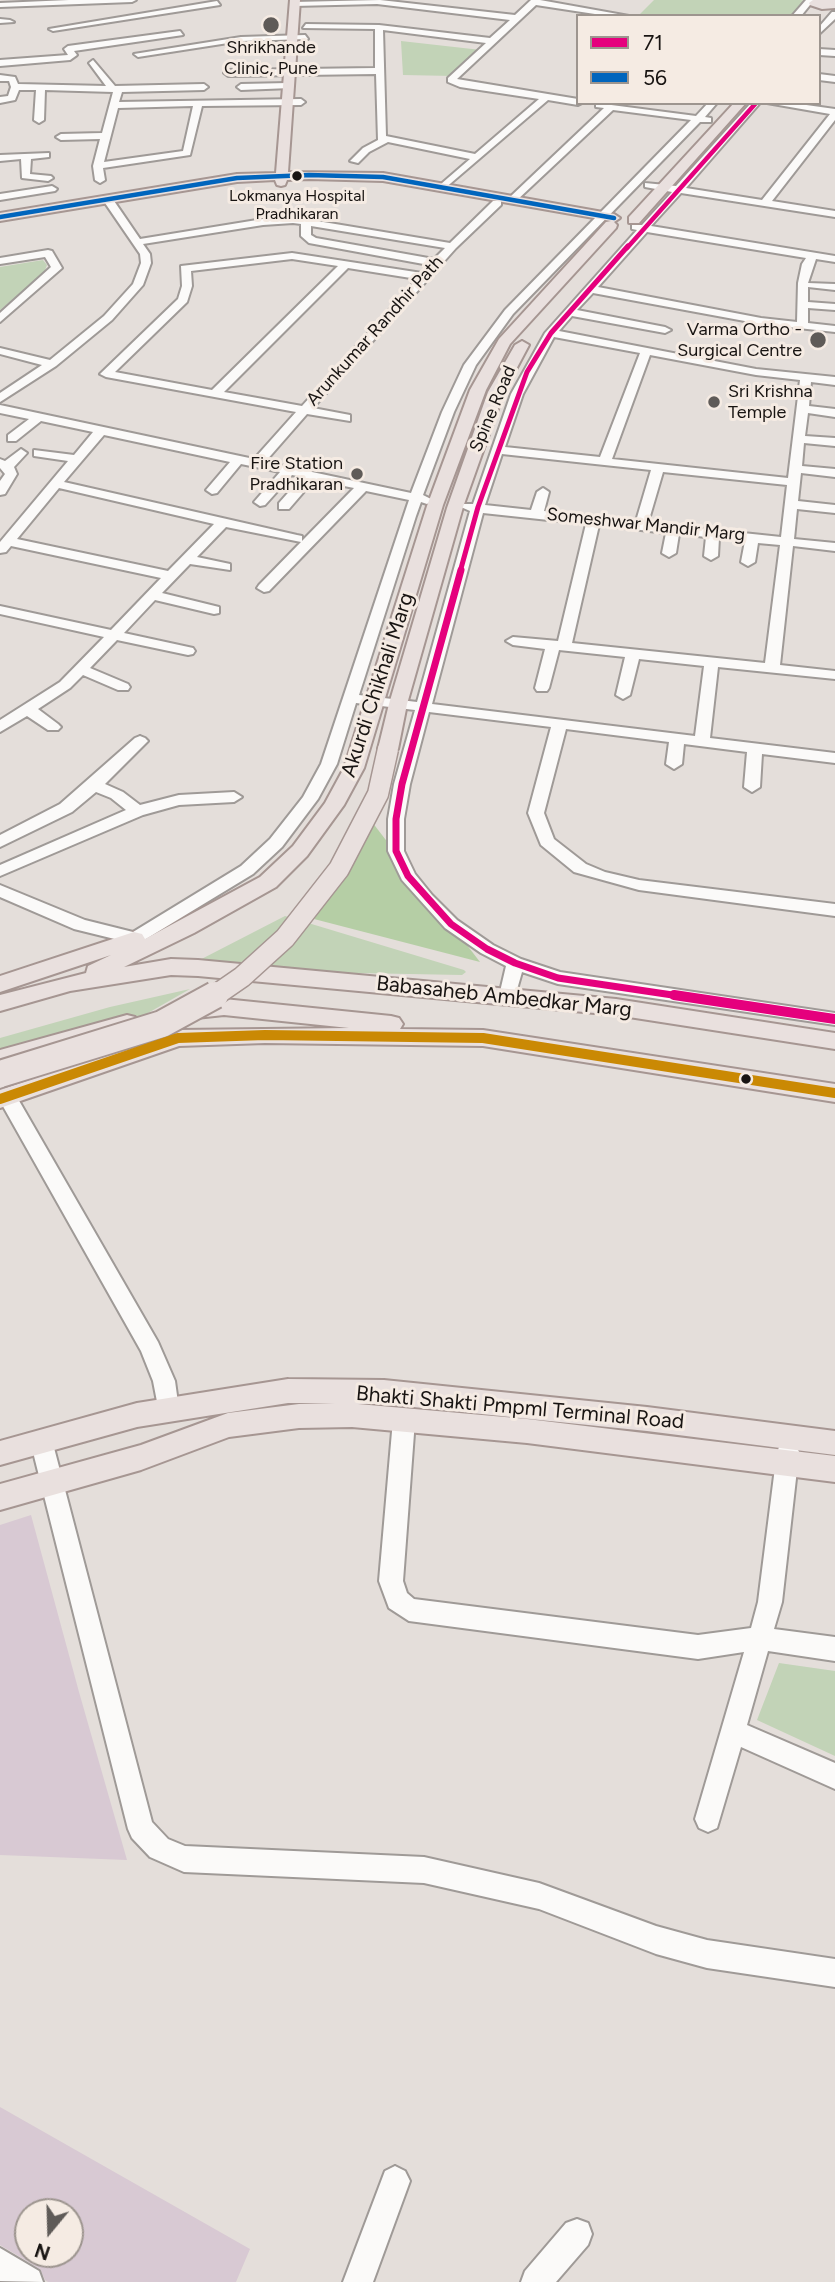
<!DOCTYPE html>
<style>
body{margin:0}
#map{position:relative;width:835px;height:2282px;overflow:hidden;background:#e4deda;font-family:Figtree,sans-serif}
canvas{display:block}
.legend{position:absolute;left:576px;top:14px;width:245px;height:91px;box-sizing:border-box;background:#f5ebe3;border:2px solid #9d958f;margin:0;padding:9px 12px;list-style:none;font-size:21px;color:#181412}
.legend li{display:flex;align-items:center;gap:14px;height:35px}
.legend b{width:35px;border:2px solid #9d958f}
.north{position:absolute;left:14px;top:2198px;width:70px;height:70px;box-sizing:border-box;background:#f5ebe3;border:2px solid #9d958f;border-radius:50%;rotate:199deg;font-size:19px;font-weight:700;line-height:28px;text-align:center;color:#181412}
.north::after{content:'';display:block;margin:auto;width:24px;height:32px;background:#5f5b58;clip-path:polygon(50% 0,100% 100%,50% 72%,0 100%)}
</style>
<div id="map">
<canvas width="835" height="2282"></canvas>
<ul class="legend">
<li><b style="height:9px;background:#e5007d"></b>71</li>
<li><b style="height:9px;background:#0065bd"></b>56</li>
</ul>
<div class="north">N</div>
</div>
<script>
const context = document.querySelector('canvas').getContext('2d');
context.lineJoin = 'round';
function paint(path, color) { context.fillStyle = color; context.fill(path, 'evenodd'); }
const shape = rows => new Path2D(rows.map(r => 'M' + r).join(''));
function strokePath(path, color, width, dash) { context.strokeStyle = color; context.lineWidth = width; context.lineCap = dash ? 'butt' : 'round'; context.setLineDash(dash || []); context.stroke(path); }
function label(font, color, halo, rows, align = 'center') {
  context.font = font + ' Figtree,sans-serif'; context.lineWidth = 6; context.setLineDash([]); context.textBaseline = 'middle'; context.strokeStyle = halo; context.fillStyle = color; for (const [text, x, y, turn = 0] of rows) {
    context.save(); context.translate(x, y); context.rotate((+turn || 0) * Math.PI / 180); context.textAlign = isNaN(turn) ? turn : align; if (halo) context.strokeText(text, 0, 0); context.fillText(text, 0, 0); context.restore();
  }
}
const green = shape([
 [654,0,800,0,809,1,796,16,638,16],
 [401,41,481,50,453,76,403,75],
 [43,260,47,265,44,273,0,310,0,267],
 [285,916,464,970,466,972,462,975,250,971,186,967],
 [190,989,141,1017,0,1055,0,1038,110,1007],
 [779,1663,835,1671,835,1756,757,1720]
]);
const forest = shape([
 [372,822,480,962,314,919]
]);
const building = shape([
 [31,1515,79,1692,127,1860,0,1855,0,1525],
 [0,2107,250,2249,236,2282,48,2282,45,2280,40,2269,0,2245],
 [28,2212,70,2212,70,2254,28,2254]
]);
const minor = shape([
 [69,0,136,0,132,2,0,7,0,3,69,0],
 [380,0,515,15,531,0,540,0,629,16,608,16,536,5,457,79,578,99,578,103,582,103,578,105,548,100,444,189,439,186,441,184,470,159,388,142,369,152,358,163,350,161,363,148,378,140,376,74,228,76,224,73,228,70,375,68,375,29,303,28,306,24,379,25,490,38,510,20,377,4,294,6,290,4,294,2,380,0],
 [383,30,486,43,448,78,448,82,460,87,539,99,475,154,386,136,383,30],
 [806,0,814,0,801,16,792,16,806,0],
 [217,1,220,5,53,31,49,29,217,1],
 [832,12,835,12,835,19,819,34,819,27,832,12],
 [0,19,10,20,14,22,0,23,0,19],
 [180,31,183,35,74,51,77,55,70,60,0,66,0,60,68,55,64,49,68,46,180,31],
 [305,35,308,39,241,41,138,57,134,54,241,37,305,35],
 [819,49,835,50,835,56,819,55,819,49],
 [93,60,115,86,204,84,208,87,204,90,122,92,119,102,301,99,305,102,301,105,202,106,190,155,103,168,105,180,100,183,95,180,93,166,100,139,61,140,56,137,61,134,102,133,113,92,45,90,44,120,39,123,34,120,36,90,19,90,15,100,0,103,0,97,8,96,11,87,9,81,0,81,0,75,15,77,18,84,106,86,89,63,93,60],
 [193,106,183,151,104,162,118,108,193,106],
 [819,74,835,76,835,82,819,80,819,74],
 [288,83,292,86,291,88,241,90,237,87,241,84,288,83],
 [596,103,696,116,708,103,717,103,705,117,711,118,711,122,700,122,513,314,476,365,454,412,423,495,433,500,427,504,421,502,416,516,359,695,417,702,470,511,461,507,462,504,473,504,511,394,545,333,637,230,632,229,632,225,642,225,672,192,645,187,645,183,676,186,751,103,760,103,686,188,762,200,830,114,767,103,792,103,835,109,835,120,772,201,835,211,835,217,681,193,651,226,835,256,835,262,816,259,808,283,835,284,835,290,808,287,808,302,835,304,835,310,808,308,808,323,835,326,835,332,761,324,593,293,577,310,665,327,671,330,665,333,572,316,559,331,756,369,835,377,835,385,811,382,809,406,835,409,835,417,808,413,805,436,835,438,835,446,804,443,802,466,835,469,835,477,801,473,798,501,835,505,835,513,797,509,794,539,835,543,835,551,793,546,780,665,835,671,835,679,718,667,710,738,835,753,835,763,762,754,760,787,752,792,744,787,747,752,684,744,682,764,674,769,666,764,669,742,566,729,544,813,554,839,586,864,605,872,639,880,835,904,835,916,639,890,574,872,541,845,528,813,551,727,429,712,410,784,404,819,404,851,415,874,432,895,457,920,493,945,521,959,560,972,835,1013,835,1025,558,984,522,972,514,1000,502,1000,499,996,506,966,481,953,445,928,402,880,388,851,388,819,394,784,415,710,356,703,337,764,318,799,282,847,253,874,141,942,135,944,74,929,0,897,0,885,85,920,133,932,241,866,270,839,303,797,321,764,409,500,366,491,269,591,264,592,257,588,259,585,301,542,226,527,197,557,230,564,230,570,190,564,162,593,219,607,219,613,214,614,155,600,124,633,193,648,195,651,193,654,188,655,117,640,90,668,128,684,130,687,128,690,118,690,83,675,70,688,38,709,58,724,61,727,58,730,48,730,27,716,0,732,0,720,60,682,104,637,0,614,0,606,111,630,161,578,11,546,6,552,0,553,0,542,68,461,34,456,34,450,74,455,93,432,41,421,16,441,8,441,8,435,29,419,0,413,0,405,254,459,296,412,106,377,100,374,178,299,182,286,181,266,292,253,422,273,429,265,309,243,301,236,301,224,293,223,263,225,143,244,150,254,151,263,143,285,112,320,56,366,0,402,0,393,42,365,0,354,0,348,50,360,104,316,133,284,141,263,140,254,103,200,104,198,112,198,140,239,263,219,293,217,450,243,493,201,501,201,501,205,456,248,313,408,350,415,350,421,307,414,265,462,411,493,442,412,464,365,505,310,691,120,613,110,516,201,510,201,510,197,604,108,596,107,596,103],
 [311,226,445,248,434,259,316,238,311,235,311,226],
 [647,232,806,258,802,264,798,283,797,322,761,318,598,287,647,232],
 [292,259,338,266,212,390,115,372,187,302,192,286,191,271,292,259],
 [348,268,417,279,302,406,224,392,348,268],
 [554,337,640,353,600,457,505,447,523,394,554,337],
 [650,355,756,375,800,380,788,478,612,459,650,355],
 [104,435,230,462,206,490,212,494,217,493,241,464,280,472,254,502,260,506,265,505,292,475,302,477,279,503,279,509,289,509,314,480,354,488,302,541,302,536,297,535,64,482,104,435],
 [502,454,651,470,636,521,544,511,549,492,543,488,537,492,531,510,485,505,502,454],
 [663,472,787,485,781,537,648,523,663,472],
 [59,488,214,524,168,571,17,539,59,488],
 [483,513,586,524,558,641,513,637,506,641,513,645,545,649,535,688,537,691,547,691,549,688,559,650,625,657,616,695,623,699,630,695,639,659,704,666,695,736,432,704,483,513],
 [599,525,666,533,662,553,669,557,676,553,679,534,706,537,704,556,711,560,718,556,719,538,745,541,741,562,748,566,755,562,758,543,780,545,765,663,572,643,599,525],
 [49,153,49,157,31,159,30,174,51,176,53,178,48,181,22,178,21,159,0,161,0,155,49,153],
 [52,186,57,189,55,191,0,200,0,194,52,186],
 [48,250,52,251,62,268,0,322,0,313,51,267,45,257,0,264,0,258,48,250],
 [21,449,27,453,14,467,17,474,5,494,0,495,0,481,5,474,0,468,0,459,5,461,21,449],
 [140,736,145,738,148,741,105,784,123,792,140,805,179,795,234,792,242,797,234,802,179,805,143,815,0,876,0,865,126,810,111,798,96,792,72,812,0,847,0,835,60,804,135,738,140,736],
 [7,1090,14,1092,158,1342,175,1381,179,1410,176,1417,168,1419,160,1417,153,1381,141,1351,0,1101,0,1092,7,1090],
 [404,1410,412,1413,415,1420,403,1581,407,1593,414,1599,698,1635,751,1628,758,1602,777,1452,780,1445,788,1442,796,1445,799,1452,782,1602,774,1629,835,1637,835,1661,768,1651,747,1725,835,1763,835,1789,741,1747,717,1828,708,1832,699,1828,695,1819,744,1652,698,1659,409,1621,389,1608,379,1581,393,1420,396,1413,404,1410],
 [42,1434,50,1437,53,1444,152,1822,168,1839,185,1846,424,1857,539,1883,656,1926,707,1940,835,1959,835,1987,707,1968,656,1954,539,1909,424,1883,184,1872,150,1857,132,1838,128,1829,31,1444,34,1437,42,1434],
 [395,2166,405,2171,410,2181,373,2282,343,2282,385,2171,395,2166],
 [577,2219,588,2223,592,2234,588,2245,556,2282,521,2282,525,2271,566,2223,577,2219],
 [0,2248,39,2271,43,2282,0,2281,0,2248]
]);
const major = shape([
 [290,0,300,0,288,172,383,173,614,214,620,218,614,222,617,225,616,228,510,344,486,390,443,505,364,768,344,805,307,856,276,887,194,933,124,967,171,959,198,960,616,999,835,1033,835,1049,616,1015,198,976,171,975,70,991,0,1011,0,995,86,973,88,966,111,955,0,992,0,976,134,932,142,934,145,939,260,877,293,846,325,803,344,768,427,506,470,390,499,339,606,222,611,221,383,181,309,179,287,180,285,185,281,186,277,185,275,180,237,182,0,221,0,213,237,174,276,173,290,0],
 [813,0,835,0,835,8,822,9,810,5,809,3,813,0],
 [734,103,746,103,639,223,629,223,629,217,734,103],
 [522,341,529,345,504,392,463,507,407,704,398,749,388,755,381,753,378,749,389,704,447,508,488,392,515,345,522,341],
 [224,999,391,1016,399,1018,403,1024,400,1029,483,1030,835,1084,835,1102,483,1046,265,1043,179,1046,0,1108,0,1090,178,1030,349,1028,224,1015,187,1019,179,1017,176,1011,179,1005,187,1003,224,999],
 [127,1015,135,1017,139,1023,135,1029,0,1066,0,1050,127,1015],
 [288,1379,384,1380,647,1407,835,1431,835,1455,647,1431,384,1404,358,1404,527,1419,835,1456,835,1482,527,1443,352,1427,299,1428,229,1437,141,1470,0,1510,0,1484,141,1445,228,1413,299,1404,335,1403,288,1403,137,1427,0,1465,0,1441,137,1403,288,1379]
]);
const majorBridgeFar1 = shape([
 [213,997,242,977,285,938,339,869,378,794,388,749]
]);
const majorBridge = shape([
 [0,1074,162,1024,215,995]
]);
const bus1Far3 = shape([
 [627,248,756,103]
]);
const bus1Far2 = shape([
 [460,572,478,507,527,372,551,333,628,246]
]);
const bus1Far1 = shape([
 [461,570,402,784,396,819,396,851,408,876,451,924,487,949,515,963,558,978,686,997]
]);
const bus1 = shape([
 [674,995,835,1019]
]);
const bus2 = shape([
 [0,217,237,178,309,175,383,177,614,218]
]);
const bus3 = shape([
 [0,1099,178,1038,265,1035,483,1038,835,1093]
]);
const markers = [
 [271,25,9,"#5f5b58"],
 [297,176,6,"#181412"],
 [818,340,9,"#5f5b58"],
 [714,402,7,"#5f5b58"],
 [357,474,7,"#5f5b58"],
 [746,1079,6,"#181412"]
];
const farBusnames = [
 ["Lokmanya Hospital",297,196],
 ["Pradhikaran",297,214]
];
const farPoinames = [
 ["Shrikhande",271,48,"center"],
 ["Clinic, Pune",271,69,"center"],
 ["Varma Ortho -",802,330],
 ["Surgical Centre",802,351],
 ["Sri Krishna",728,392,"left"],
 ["Temple",728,413,"left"],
 ["Fire Station",343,464],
 ["Pradhikaran",343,485]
];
const farStreetnames = [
 ["Arunkumar Randhir Path",375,331,-48],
 ["Spine Road",493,409,-67],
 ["Someshwar Mandir Marg",646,525,6]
];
const streetNames = [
 ["Akurdi Chikhali Marg",378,685,-72],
 ["Babasaheb Ambedkar Marg",504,997,6],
 ["Bhakti Shakti Pmpml Terminal Road",520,1408,5]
];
paint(green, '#c2d3b7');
paint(forest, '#b5cea5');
paint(building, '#d8c9d3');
strokePath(minor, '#9f9a97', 4);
strokePath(major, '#a69692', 4);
paint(minor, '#fbfaf9');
paint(major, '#e9e0de');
strokePath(majorBridgeFar1, '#a69692', 23, []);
strokePath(majorBridge, '#a69692', 30, []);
strokePath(majorBridgeFar1, '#e9e0de', 20);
strokePath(majorBridge, '#e9e0de', 26);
strokePath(bus1Far3, '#e5007d', 4.5);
strokePath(bus1Far2, '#e5007d', 5);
strokePath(bus1Far1, '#e5007d', 7);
strokePath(bus1, '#e5007d', 10);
strokePath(bus2, '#0065bd', 4.5);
strokePath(bus3, '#ca8904', 10);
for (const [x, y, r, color] of markers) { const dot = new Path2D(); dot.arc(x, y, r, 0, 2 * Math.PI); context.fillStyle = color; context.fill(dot); strokePath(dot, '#f5ebe3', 2.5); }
label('16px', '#181412', '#f5ebe3', farBusnames);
label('18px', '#181412', '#f5ebe3', farPoinames, 'right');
label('18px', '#181412', '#f5ebe3', farStreetnames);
label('21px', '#181412', '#f5ebe3', streetNames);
</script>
